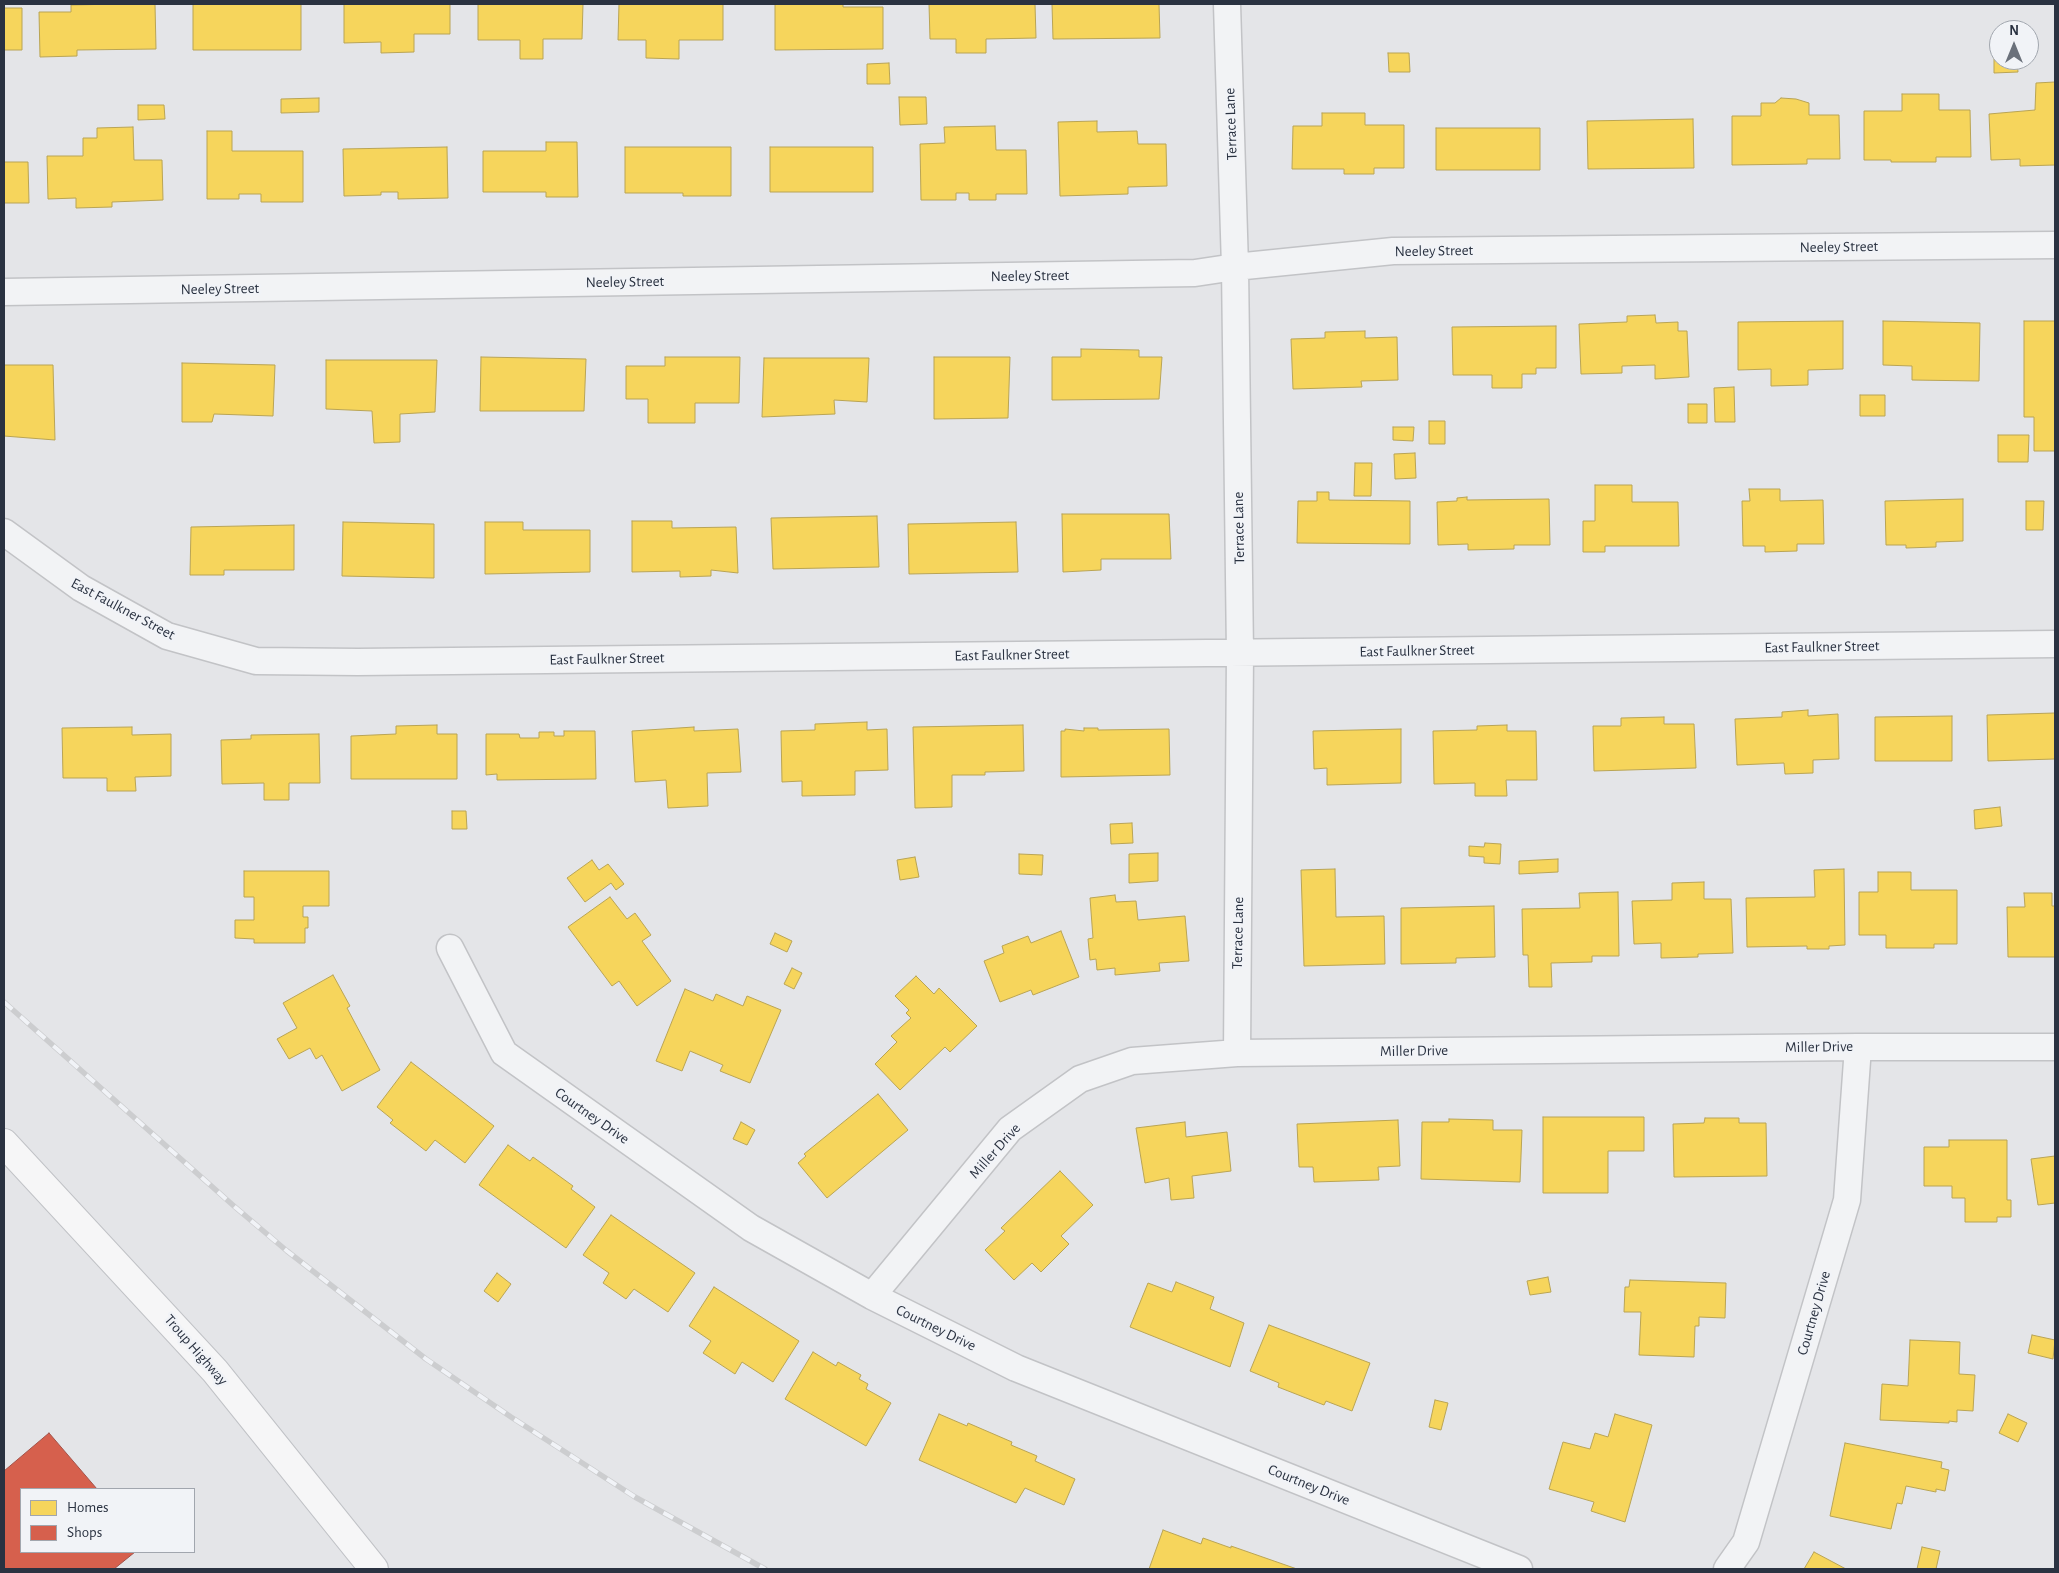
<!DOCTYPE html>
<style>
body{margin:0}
#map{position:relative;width:2059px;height:1573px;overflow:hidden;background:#e4e5e8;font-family:"Alegreya Sans",sans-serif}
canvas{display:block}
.frame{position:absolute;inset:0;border:5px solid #2a3241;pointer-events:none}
.legend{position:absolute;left:20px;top:1488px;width:175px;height:65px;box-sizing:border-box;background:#f1f3f7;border:1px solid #a1a6ae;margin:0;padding:6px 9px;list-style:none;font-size:15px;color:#2a3241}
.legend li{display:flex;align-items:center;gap:10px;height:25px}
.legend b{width:25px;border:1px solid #a1a6ae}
.north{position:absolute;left:1989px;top:20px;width:50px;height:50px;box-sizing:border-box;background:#f1f3f7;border:1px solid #a1a6ae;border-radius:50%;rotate:0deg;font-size:14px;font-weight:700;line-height:20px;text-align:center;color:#2a3241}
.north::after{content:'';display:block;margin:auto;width:18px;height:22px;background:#6b717b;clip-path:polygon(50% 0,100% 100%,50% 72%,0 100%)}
</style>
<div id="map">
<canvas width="2059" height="1573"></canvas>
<div class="frame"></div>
<ul class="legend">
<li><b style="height:14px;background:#f6d55c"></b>Homes</li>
<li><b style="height:14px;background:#d6604d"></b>Shops</li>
</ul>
<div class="north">N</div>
</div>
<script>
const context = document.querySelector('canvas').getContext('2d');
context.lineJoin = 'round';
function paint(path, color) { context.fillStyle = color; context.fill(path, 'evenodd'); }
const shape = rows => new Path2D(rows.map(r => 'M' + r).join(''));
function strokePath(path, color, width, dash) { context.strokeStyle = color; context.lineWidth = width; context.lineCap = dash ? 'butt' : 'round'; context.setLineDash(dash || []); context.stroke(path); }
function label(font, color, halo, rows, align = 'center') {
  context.font = font + ' "Alegreya Sans",sans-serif'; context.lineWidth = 5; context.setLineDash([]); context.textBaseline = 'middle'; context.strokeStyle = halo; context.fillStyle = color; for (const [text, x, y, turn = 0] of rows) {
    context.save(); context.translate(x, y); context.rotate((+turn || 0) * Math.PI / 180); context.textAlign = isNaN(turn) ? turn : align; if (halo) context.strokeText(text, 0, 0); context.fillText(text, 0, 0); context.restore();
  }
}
const homes = shape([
 [118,4,155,4,156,49,77,50,77,56,40,57,39,12,71,12,71,5,118,4],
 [193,4,301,4,301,50,193,50,193,4],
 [344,4,450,4,450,34,414,34,414,52,381,53,381,42,344,43,344,4],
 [478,4,583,4,582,39,543,39,543,59,520,59,520,40,478,40,478,4],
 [619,4,723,4,723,40,679,40,679,59,646,58,646,40,618,40,619,4],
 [775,4,843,4,843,7,883,7,883,49,775,50,775,4],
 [929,4,1035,4,1036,38,986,39,986,53,956,53,956,39,930,39,929,4],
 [1052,4,1159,4,1160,38,1053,39,1052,4],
 [4,8,22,8,22,50,4,50,4,8],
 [1994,51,1999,51,1999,60,2017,61,2018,72,1994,73,1994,51],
 [1388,53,1409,53,1410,72,1389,72,1388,53],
 [889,63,890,84,867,84,867,64,889,63],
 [2055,82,2055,165,2020,166,2020,159,1991,160,1989,114,2035,110,2036,83,2055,82],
 [1902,94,1939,94,1939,110,1970,110,1971,157,1936,157,1936,162,1891,162,1891,160,1864,160,1864,111,1902,111,1902,94],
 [899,97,926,97,927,124,900,125,899,97],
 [319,98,319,112,281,113,281,99,319,98],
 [1781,98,1796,99,1809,103,1809,115,1839,115,1840,159,1807,159,1807,164,1732,165,1732,116,1761,116,1761,103,1775,103,1781,98],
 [138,105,164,105,165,119,138,120,138,105],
 [1322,113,1365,113,1365,125,1404,125,1404,168,1374,168,1374,174,1344,174,1344,169,1292,169,1293,126,1322,126,1322,113],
 [1693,119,1694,168,1588,169,1587,121,1693,119],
 [1097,121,1097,132,1137,131,1138,144,1166,144,1167,186,1128,187,1128,194,1060,196,1058,122,1097,121],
 [995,126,996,150,1026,150,1027,194,996,194,996,200,969,200,969,193,956,193,956,200,921,200,920,144,945,143,944,127,995,126],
 [133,127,134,160,162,160,163,200,112,202,112,207,76,208,76,198,48,199,47,156,83,156,83,138,97,138,97,128,133,127],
 [1436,128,1540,128,1540,170,1436,170,1436,128],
 [207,131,232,131,232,151,303,151,303,202,261,202,261,194,239,194,239,199,207,199,207,131],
 [546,142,577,142,578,197,546,197,546,192,483,192,483,151,546,151,546,142],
 [447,147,448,198,398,199,398,192,381,192,381,195,344,196,343,149,447,147],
 [625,147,731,147,731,196,683,196,683,193,625,193,625,147],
 [770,147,873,147,873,192,770,192,770,147],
 [4,162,28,162,29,203,4,203,4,162],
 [1655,315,1656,323,1678,322,1678,331,1687,331,1689,377,1655,379,1655,365,1622,366,1622,373,1581,374,1579,324,1627,322,1627,316,1655,315],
 [1843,321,1843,369,1808,370,1808,385,1771,386,1771,369,1738,370,1738,322,1843,321],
 [1883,321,1980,323,1979,381,1912,380,1912,366,1883,365,1883,321],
 [2024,321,2055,321,2055,451,2034,451,2034,417,2024,417,2024,321],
 [1556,326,1556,368,1536,368,1536,374,1522,374,1522,388,1492,388,1492,375,1453,375,1452,327,1556,326],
 [1365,331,1365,338,1397,337,1398,380,1361,381,1362,387,1293,389,1291,339,1325,338,1325,332,1365,331],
 [1081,349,1139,350,1139,357,1162,357,1159,399,1052,400,1052,357,1081,357,1081,349],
 [481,357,586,359,584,411,480,411,481,357],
 [665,357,740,357,739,403,695,403,695,423,648,423,648,399,626,399,626,366,665,366,665,357],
 [934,357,1010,357,1008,418,934,419,934,357],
 [764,358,869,358,867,402,834,400,835,414,762,417,764,358],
 [326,360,437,360,435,412,400,414,400,442,374,443,372,411,326,409,326,360],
 [182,363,275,365,273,416,214,414,212,422,182,422,182,363],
 [4,365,53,365,55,440,4,436,4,365],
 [1734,387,1735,422,1715,422,1714,388,1734,387],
 [1860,395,1885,395,1885,416,1860,416,1860,395],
 [1688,404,1707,404,1707,423,1688,423,1688,404],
 [1429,421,1445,421,1445,444,1429,444,1429,421],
 [1393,427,1414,427,1413,441,1393,440,1393,427],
 [1998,435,2029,435,2028,462,1998,462,1998,435],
 [1415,453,1416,478,1395,479,1394,454,1415,453],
 [1355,463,1372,463,1371,496,1354,496,1355,463],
 [1595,485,1632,485,1632,502,1678,502,1679,546,1605,546,1605,552,1583,552,1583,521,1595,521,1595,485],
 [1749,489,1780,489,1780,501,1823,500,1824,544,1797,544,1797,551,1765,552,1765,546,1743,546,1742,501,1750,501,1749,489],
 [1317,492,1329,492,1329,500,1410,501,1410,544,1297,543,1298,501,1317,501,1317,492],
 [1467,497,1467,500,1549,499,1550,545,1514,545,1514,549,1468,550,1468,544,1438,545,1437,502,1457,501,1457,498,1467,497],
 [1963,499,1963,541,1936,542,1936,547,1906,548,1906,545,1886,545,1885,501,1963,499],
 [2026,501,2044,501,2043,530,2026,530,2026,501],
 [1062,514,1169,514,1171,559,1101,559,1101,570,1063,572,1062,514],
 [877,516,879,567,773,569,771,518,877,516],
 [632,521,672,521,672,528,736,527,738,573,711,570,711,576,680,577,680,571,632,572,632,521],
 [343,522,434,524,434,578,342,576,343,522],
 [485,522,523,522,523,530,590,530,590,572,485,574,485,522],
 [1016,522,1018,572,909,574,908,524,1016,522],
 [294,525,294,570,224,570,224,575,190,575,191,527,294,525],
 [1808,710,1808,716,1838,714,1839,759,1813,760,1813,773,1785,774,1784,763,1737,765,1735,719,1782,717,1782,712,1808,710],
 [2055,713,2055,759,1988,761,1987,715,2055,713],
 [1952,716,1952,761,1875,761,1875,717,1952,716],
 [1664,717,1664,724,1694,724,1696,768,1594,771,1593,726,1621,726,1621,718,1664,717],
 [867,722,867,730,887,729,888,770,855,771,855,795,802,796,802,781,782,782,781,731,815,730,815,724,867,722],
 [437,725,437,734,457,734,457,779,351,779,351,736,396,734,396,726,437,725],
 [1023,725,1024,771,985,772,985,775,952,775,952,807,915,808,913,727,1023,725],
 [1507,725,1507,731,1536,731,1537,780,1506,780,1507,796,1475,796,1475,783,1434,784,1433,731,1477,730,1477,726,1507,725],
 [132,727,132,735,171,734,171,776,135,777,136,791,107,791,107,778,63,778,62,728,132,727],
 [694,727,694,731,738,729,741,772,707,773,708,806,668,808,666,780,635,782,632,731,694,727],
 [1084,728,1098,728,1098,730,1169,729,1170,775,1061,777,1061,731,1065,731,1065,729,1084,731,1084,728],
 [1401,729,1401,783,1327,785,1327,768,1314,769,1313,731,1401,729],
 [564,731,595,731,596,779,497,780,497,774,486,775,486,734,519,734,520,738,539,738,539,732,554,732,554,736,564,736,564,731],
 [319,734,320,783,289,783,289,800,264,800,264,783,222,784,221,740,251,739,251,735,319,734],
 [2000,807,2002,826,1975,829,1974,810,2000,807],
 [452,811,466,811,467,829,452,829,452,811],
 [1132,823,1133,843,1111,844,1110,824,1132,823],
 [1485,843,1501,844,1500,864,1484,863,1484,857,1469,856,1469,846,1484,847,1485,843],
 [1158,853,1158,881,1129,883,1129,854,1158,853],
 [1019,854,1043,855,1042,875,1019,874,1019,854],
 [915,857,919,877,900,880,897,860,915,857],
 [1558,859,1558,872,1519,874,1519,861,1558,859],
 [592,860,599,870,608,864,624,884,616,890,611,883,585,902,567,878,592,860],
 [1335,869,1336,917,1384,916,1385,964,1304,966,1301,870,1335,869],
 [1844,869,1845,945,1829,946,1829,949,1807,949,1807,946,1747,947,1746,898,1815,897,1814,870,1844,869],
 [244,871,329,871,329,906,303,906,303,917,308,917,308,928,305,928,305,943,254,943,254,939,235,938,235,920,254,920,254,897,244,897,244,871],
 [1878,872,1911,872,1911,890,1957,890,1957,944,1934,944,1934,948,1886,948,1886,935,1859,935,1859,892,1878,892,1878,872],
 [1704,882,1704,899,1731,899,1733,953,1698,954,1698,957,1661,958,1661,943,1634,944,1632,901,1672,900,1672,883,1704,882],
 [1618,892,1619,956,1592,956,1592,962,1551,963,1552,987,1529,987,1528,955,1523,955,1522,909,1580,908,1579,893,1618,892],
 [2024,893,2052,893,2052,906,2055,906,2055,957,2008,957,2007,907,2025,907,2024,893],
 [1115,895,1116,902,1136,901,1138,920,1185,916,1189,961,1159,963,1160,971,1115,975,1115,968,1097,970,1096,959,1090,960,1088,939,1093,938,1090,898,1115,895],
 [610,897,627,919,635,913,651,935,642,941,671,981,637,1006,619,981,612,986,568,927,610,897],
 [1494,906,1495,957,1456,958,1456,963,1401,964,1401,908,1494,906],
 [1061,931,1079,977,1033,995,1031,990,1000,1002,984,961,1004,953,1002,946,1028,936,1031,943,1061,931],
 [775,933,792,941,787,952,770,944,775,933],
 [792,968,802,973,794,989,784,984,792,968],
 [333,975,350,1006,347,1008,380,1070,342,1091,322,1055,316,1059,310,1048,289,1059,277,1039,297,1028,283,1003,333,975],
 [916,976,934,994,939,988,977,1026,950,1052,945,1047,900,1090,875,1064,897,1042,891,1036,911,1018,906,1013,909,1010,895,996,916,976],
 [685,989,713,1001,716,994,743,1006,747,996,781,1010,750,1083,720,1071,723,1065,690,1051,682,1071,656,1061,685,989],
 [411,1062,494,1126,465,1163,435,1140,426,1151,390,1123,393,1120,377,1107,411,1062],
 [878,1094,908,1130,827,1198,798,1163,806,1156,804,1154,878,1094],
 [1543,1117,1644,1117,1644,1151,1608,1151,1608,1193,1543,1193,1543,1117],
 [1705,1118,1739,1118,1739,1123,1766,1123,1767,1176,1674,1177,1673,1124,1704,1123,1705,1118],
 [1449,1119,1493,1120,1493,1130,1522,1130,1520,1182,1421,1179,1422,1122,1449,1122,1449,1119],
 [1398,1120,1400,1166,1378,1167,1379,1180,1314,1182,1313,1167,1299,1167,1297,1124,1398,1120],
 [741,1122,755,1130,747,1145,733,1139,741,1122],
 [1185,1122,1186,1137,1227,1132,1231,1171,1192,1176,1194,1198,1171,1200,1169,1178,1145,1183,1136,1128,1185,1122],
 [1949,1140,2007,1140,2007,1200,2011,1200,2011,1217,1997,1217,1997,1222,1965,1222,1965,1198,1952,1198,1952,1186,1924,1186,1924,1147,1949,1147,1949,1140],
 [508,1145,530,1161,533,1157,573,1186,571,1189,595,1207,566,1248,479,1185,508,1145],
 [2055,1156,2055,1203,2038,1205,2031,1159,2055,1156],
 [1060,1171,1093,1205,1061,1236,1069,1244,1041,1272,1032,1263,1014,1280,985,1250,1005,1231,1001,1228,1060,1171],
 [611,1215,695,1273,668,1312,634,1289,626,1299,603,1283,609,1273,583,1255,611,1215],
 [497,1273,511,1284,498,1302,484,1291,497,1273],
 [1548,1277,1551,1292,1530,1295,1527,1281,1548,1277],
 [1630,1280,1726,1283,1725,1318,1699,1317,1699,1326,1695,1326,1694,1357,1639,1355,1641,1312,1624,1312,1625,1287,1629,1287,1630,1280],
 [1176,1282,1214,1297,1210,1309,1244,1323,1230,1367,1130,1327,1148,1283,1172,1292,1176,1282],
 [714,1287,799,1341,773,1382,742,1362,735,1374,703,1353,711,1341,689,1326,714,1287],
 [1269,1325,1370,1363,1352,1411,1326,1401,1324,1405,1278,1387,1279,1383,1250,1371,1269,1325],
 [2032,1335,2055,1340,2053,1359,2028,1353,2032,1335],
 [1910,1340,1960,1342,1959,1374,1975,1375,1973,1411,1957,1410,1957,1422,1949,1421,1949,1423,1880,1420,1882,1384,1908,1386,1910,1340],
 [813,1352,836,1366,838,1362,861,1375,859,1379,868,1384,866,1389,891,1403,866,1446,785,1399,813,1352],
 [1435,1400,1448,1403,1441,1430,1429,1427,1435,1400],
 [939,1414,967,1426,968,1423,1012,1442,1011,1445,1037,1456,1035,1461,1075,1479,1064,1505,1025,1488,1016,1503,919,1460,939,1414],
 [1615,1414,1652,1425,1625,1522,1591,1511,1594,1502,1549,1489,1563,1442,1590,1449,1595,1433,1608,1437,1615,1414],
 [2008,1414,2027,1423,2018,1442,1999,1433,2008,1414],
 [1845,1443,1942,1462,1941,1468,1949,1470,1945,1491,1936,1489,1936,1492,1906,1486,1902,1504,1897,1503,1891,1529,1830,1516,1845,1443],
 [1163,1530,1201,1544,1203,1538,1231,1548,1231,1546,1297,1569,1149,1569,1163,1530],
 [1922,1547,1940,1551,1936,1569,1917,1569,1922,1547],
 [1814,1552,1846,1569,1804,1569,1814,1552]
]);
const shops = shape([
 [49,1433,97,1489,21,1489,21,1552,135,1552,114,1569,6,1569,4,1567,4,1471,49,1433]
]);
const minor = shape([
 [1227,4,1235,267,1240,653,1237,1053],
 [4,292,1195,273,1235,267,1393,251,2055,245],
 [4,532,81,588,167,636,256,661,358,662,2055,644],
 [450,948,504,1053,751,1228,872,1296,1016,1368,1519,1569],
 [872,1296,1010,1129,1080,1079,1132,1061,1237,1053,1858,1047,2055,1047],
 [1727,1569,1746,1542,1847,1200,1858,1047]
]);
const primary = shape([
 [4,1143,215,1371,374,1569]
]);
const rail = shape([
 [4,1002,235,1207,287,1251,426,1359,511,1417,635,1497,765,1569]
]);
const streetNames = [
 ["Terrace Lane",1231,124,-92],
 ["Neeley Street",1839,247,-1],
 ["Neeley Street",1434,251,-1],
 ["Neeley Street",1030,276,-1],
 ["Neeley Street",625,282,-1],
 ["Neeley Street",220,289,-1],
 ["Terrace Lane",1239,528,-91],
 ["East Faulkner Street",123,609,28],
 ["East Faulkner Street",1822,647,-1],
 ["East Faulkner Street",1417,651,-1],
 ["East Faulkner Street",1012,655,-1],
 ["East Faulkner Street",607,659,-1],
 ["Terrace Lane",1238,933,-89],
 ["Miller Drive",1819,1047,-1],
 ["Miller Drive",1414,1051,-1],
 ["Courtney Drive",592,1116,35],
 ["Miller Drive",995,1151,-48],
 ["Courtney Drive",1814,1313,-74],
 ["Courtney Drive",936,1328,26],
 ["Troup Highway",196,1350,49],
 ["Courtney Drive",1309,1485,22]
];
paint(homes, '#f6d55c');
strokePath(homes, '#b9a454', 1);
paint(shops, '#d6604d');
strokePath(shops, '#a25249', 1);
strokePath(minor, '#c2c3c6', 29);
strokePath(primary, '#c0c2c6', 30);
strokePath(minor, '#f2f3f5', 26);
strokePath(primary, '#f6f6f7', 28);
strokePath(rail, '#cccdcf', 5.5);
strokePath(rail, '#f1f3f7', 4, [11]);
label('15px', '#2a3241', '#f1f3f7', streetNames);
</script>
